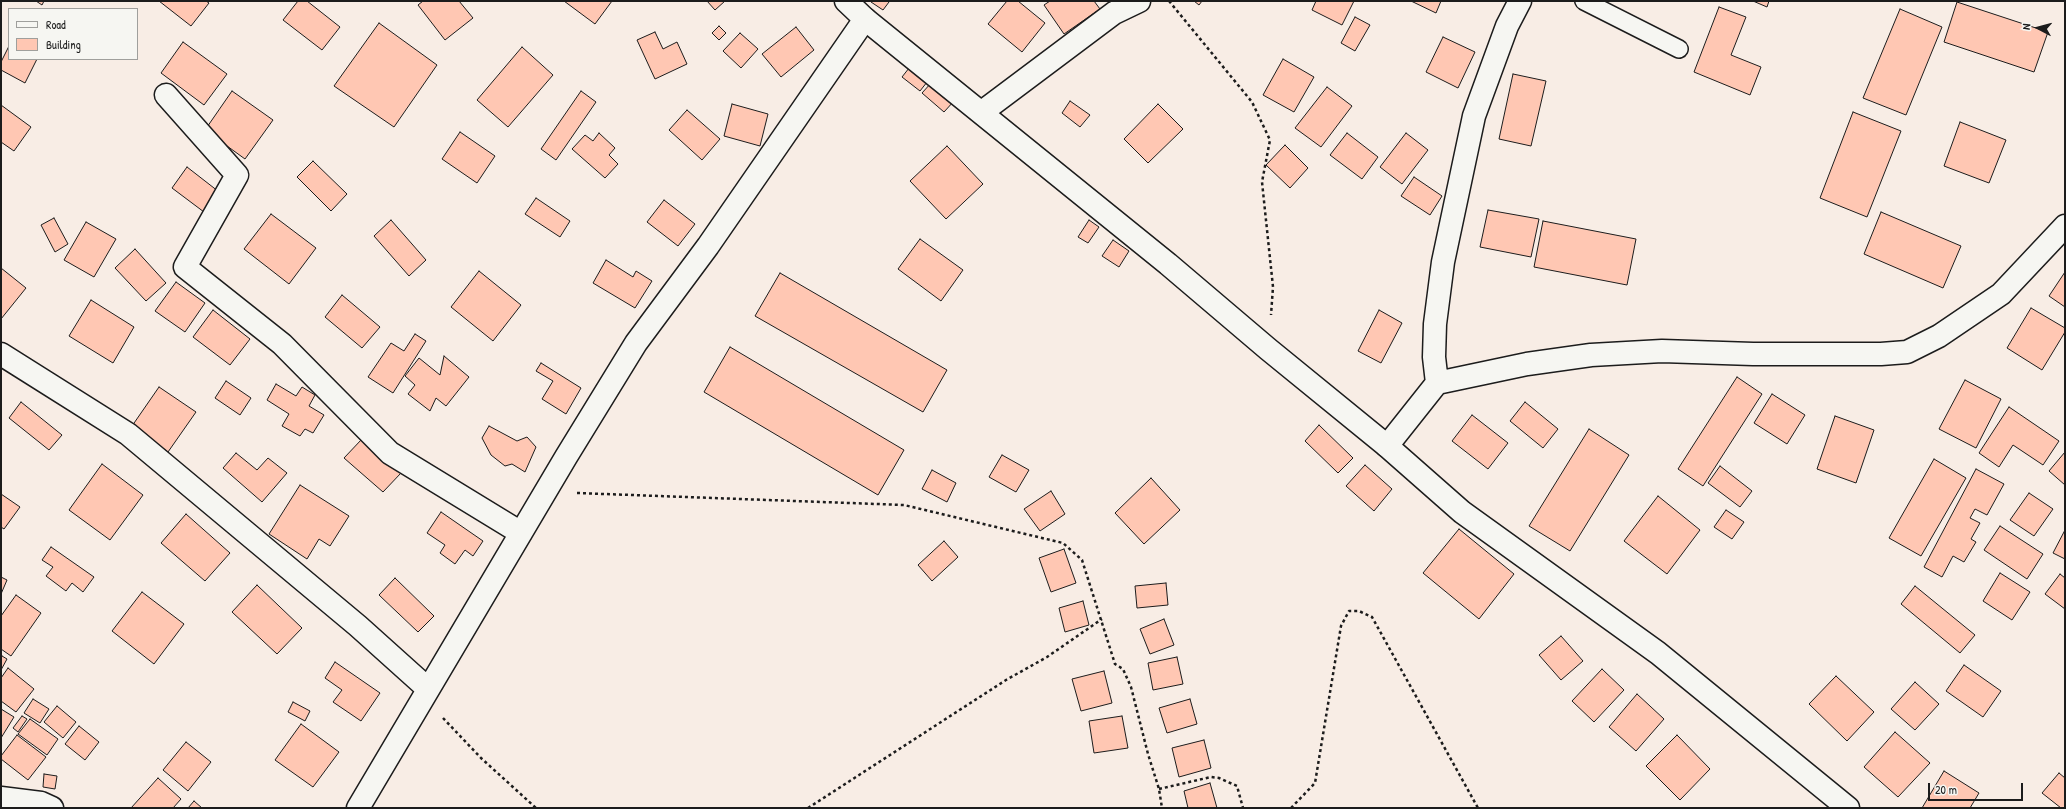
<!DOCTYPE html>
<style>
body{margin:0}
#map{position:relative;width:2066px;height:809px;overflow:hidden;background:#f8ede5;font-family:"Patrick Hand",sans-serif}
canvas{display:block}
.frame{position:absolute;inset:0;border:2px solid #1c1c1c;pointer-events:none}
.legend{position:absolute;left:8px;top:8px;width:130px;height:52px;box-sizing:border-box;background:#f6f6f2;border:1px solid #9f9f9c;margin:0;padding:5px 7px;list-style:none;font-size:12px;color:#1c1c1c}
.legend li{display:flex;align-items:center;gap:8px;height:20px}
.legend b{width:20px;border:1px solid #9f9f9c}
.north{position:absolute;left:2018px;top:8px;width:40px;height:40px;-webkit-text-stroke:3px #f6f6f2;paint-order:stroke;rotate:276deg;font-size:11px;font-weight:700;line-height:16px;text-align:center;color:#1c1c1c}
.north::after{content:'';display:block;margin:auto;width:14px;height:18px;background:#1c1c1c;clip-path:polygon(50% 0,100% 100%,50% 72%,0 100%)}
.scale{position:absolute;left:1928px;top:783px;width:95px;height:18px;box-sizing:border-box;border:2px solid #1c1c1c;border-top:0;padding-left:5px;font-size:12px;line-height:14px;white-space:nowrap;color:#1c1c1c;-webkit-text-stroke:3px #f6f6f2;paint-order:stroke}
</style>
<div id="map">
<canvas width="2066" height="809"></canvas>
<div class="frame"></div>
<ul class="legend">
<li><b style="height:5px;background:#f6f6f2"></b>Road</li>
<li><b style="height:11px;background:#ffc7b3"></b>Building</li>
</ul>
<div class="north">N</div>
<div class="scale">20 m</div>
</div>
<script>
const context = document.querySelector('canvas').getContext('2d');
context.lineJoin = 'round';
function paint(path, color) { context.fillStyle = color; context.fill(path, 'evenodd'); }
const shape = rows => new Path2D(rows.map(r => 'M' + r).join(''));
function strokePath(path, color, width, dash) { context.strokeStyle = color; context.lineWidth = width; context.lineCap = dash ? 'butt' : 'round'; context.setLineDash(dash || []); context.stroke(path); }
const building = shape([
 [36,1,44,1,42,5,36,1],
 [159,1,206,1,209,3,191,26,159,1],
 [298,1,307,1,340,27,322,50,283,20,298,1],
 [423,1,459,1,473,18,445,40,418,5,423,1],
 [564,1,612,1,595,24,564,1],
 [707,1,725,1,715,10,707,1],
 [872,1,888,1,889,2,883,10,871,2,872,1],
 [1007,1,1018,1,1045,23,1022,52,988,24,1007,1],
 [1050,1,1094,1,1100,9,1064,34,1044,5,1050,1],
 [1194,1,1202,1,1199,5,1194,1],
 [1316,1,1354,1,1342,25,1312,10,1316,1],
 [1411,1,1441,1,1436,13,1411,1],
 [1753,1,1769,1,1767,7,1753,1],
 [1957,2,2048,32,2034,72,1944,42,1957,2],
 [1719,7,1746,17,1731,55,1761,67,1750,95,1694,72,1719,7],
 [1900,9,1942,27,1906,115,1863,98,1900,9],
 [1355,17,1370,25,1355,51,1341,43,1355,17],
 [379,23,437,65,394,127,334,86,379,23],
 [719,26,726,33,719,40,712,33,719,26],
 [796,27,814,50,781,77,762,54,796,27],
 [655,32,663,49,677,42,687,64,655,79,637,40,655,32],
 [740,33,758,49,741,68,723,51,740,33],
 [1443,37,1475,52,1458,88,1426,72,1443,37],
 [183,42,227,74,204,105,161,73,183,42],
 [9,46,9,59,37,59,25,83,1,70,1,62,9,46],
 [522,47,553,75,508,127,477,100,522,47],
 [1283,59,1314,77,1294,112,1263,95,1283,59],
 [913,63,931,77,920,91,902,77,913,63],
 [1513,74,1546,81,1531,146,1499,139,1513,74],
 [932,82,954,101,944,112,922,93,932,82],
 [1327,87,1352,106,1321,147,1295,128,1327,87],
 [232,91,273,120,245,159,205,130,232,91],
 [581,91,596,102,556,160,541,149,581,91],
 [1070,101,1090,115,1080,127,1062,113,1070,101],
 [732,104,768,114,760,146,724,136,732,104],
 [1158,104,1183,129,1148,163,1124,139,1158,104],
 [1,105,31,127,14,151,1,142,1,105],
 [687,110,720,139,702,160,669,130,687,110],
 [1853,112,1901,131,1867,217,1820,198,1853,112],
 [1960,122,2006,140,1989,183,1944,166,1960,122],
 [460,132,495,156,477,183,442,159,460,132],
 [599,133,615,148,609,155,618,164,605,178,572,149,585,135,593,141,599,133],
 [1347,133,1378,157,1362,179,1330,155,1347,133],
 [1406,133,1428,150,1402,184,1380,167,1406,133],
 [1285,145,1308,168,1290,188,1266,165,1285,145],
 [947,146,983,184,946,219,910,181,947,146],
 [313,161,347,194,331,211,297,177,313,161],
 [187,167,223,195,208,215,172,188,187,167],
 [1414,177,1442,196,1430,215,1401,196,1414,177],
 [536,198,570,221,560,237,525,214,536,198],
 [664,200,695,224,678,246,647,222,664,200],
 [1488,210,1539,219,1531,257,1480,247,1488,210],
 [1881,212,1961,246,1943,288,1864,254,1881,212],
 [271,214,316,248,289,284,244,249,271,214],
 [54,218,68,244,55,252,41,225,54,218],
 [391,220,426,260,409,276,374,236,391,220],
 [1089,220,1099,227,1088,243,1078,237,1089,220],
 [1543,221,1636,239,1627,285,1534,267,1543,221],
 [86,222,116,239,94,277,64,260,86,222],
 [920,239,963,270,941,301,898,269,920,239],
 [1113,240,1129,251,1119,267,1102,256,1113,240],
 [135,249,166,283,146,301,115,268,135,249],
 [606,260,633,277,636,271,652,281,635,308,593,283,606,260],
 [1,268,26,288,1,319,1,268],
 [479,271,521,305,493,341,451,307,479,271],
 [2065,272,2065,307,2049,296,2065,272],
 [780,273,947,370,923,412,755,316,780,273],
 [176,282,205,303,185,332,155,311,176,282],
 [342,295,380,327,362,348,325,317,342,295],
 [91,300,134,327,113,363,69,336,91,300],
 [2031,308,2065,328,2065,332,2042,370,2007,348,2031,308],
 [213,310,250,339,230,365,193,337,213,310],
 [1379,310,1402,323,1381,363,1358,351,1379,310],
 [415,334,426,341,393,393,368,377,391,343,404,351,415,334],
 [730,347,904,450,878,495,704,392,730,347],
 [444,356,469,377,446,406,436,398,430,411,408,394,415,385,405,376,419,358,440,375,444,356],
 [541,363,581,388,566,414,542,399,553,381,536,371,541,363],
 [1737,377,1762,394,1703,486,1678,469,1737,377],
 [1965,380,2001,399,1976,448,1939,429,1965,380],
 [226,381,251,398,240,415,215,398,226,381],
 [276,384,296,396,302,387,315,395,309,406,324,415,313,433,305,429,300,436,282,426,289,414,267,400,276,384],
 [159,387,196,412,168,452,132,426,159,387],
 [1772,394,1805,415,1787,444,1754,423,1772,394],
 [21,402,62,435,49,450,9,418,21,402],
 [1525,402,1558,429,1543,448,1510,421,1525,402],
 [2009,407,2059,441,2043,465,2013,445,1999,467,1979,453,2009,407],
 [1472,415,1508,443,1488,469,1452,441,1472,415],
 [1835,416,1874,430,1856,483,1817,469,1835,416],
 [1319,425,1353,458,1338,473,1305,441,1319,425],
 [489,426,517,441,527,437,536,447,525,472,512,464,505,466,491,455,482,438,489,426],
 [1589,429,1629,455,1570,551,1529,526,1589,429],
 [362,439,401,473,383,492,344,458,362,439],
 [2065,452,2065,485,2049,471,2065,452],
 [236,453,257,470,268,458,287,473,262,502,223,468,236,453],
 [1002,455,1029,470,1016,492,989,477,1002,455],
 [1934,459,1966,478,1921,556,1889,538,1934,459],
 [102,464,143,495,110,540,69,510,102,464],
 [1365,465,1392,489,1374,511,1346,486,1365,465],
 [1720,466,1752,491,1740,507,1708,483,1720,466],
 [1976,469,2004,484,1987,515,1975,509,1970,518,1980,523,1971,539,1976,542,1964,562,1953,556,1942,577,1924,567,1976,469],
 [932,470,956,483,947,502,922,489,932,470],
 [1151,478,1180,510,1144,544,1115,513,1151,478],
 [300,485,349,516,330,546,319,539,307,559,269,534,300,485],
 [1051,491,1065,514,1040,531,1024,509,1051,491],
 [2029,493,2053,509,2034,536,2010,520,2029,493],
 [1,494,20,507,4,529,1,527,1,494],
 [1658,496,1700,530,1667,574,1624,541,1658,496],
 [1726,510,1744,522,1732,539,1714,527,1726,510],
 [441,512,483,541,473,556,465,550,455,564,440,553,445,545,427,533,441,512],
 [186,514,230,553,205,581,161,543,186,514],
 [2000,526,2043,554,2027,579,1984,550,2000,526],
 [1459,529,1514,574,1479,619,1423,573,1459,529],
 [2065,530,2065,559,2053,553,2065,530],
 [944,541,958,557,932,581,918,565,944,541],
 [51,547,94,577,83,592,72,583,66,591,46,576,53,567,42,560,51,547],
 [1064,549,1076,583,1051,592,1039,558,1064,549],
 [2000,573,2030,592,2012,620,1983,601,2000,573],
 [2060,574,2065,578,2065,609,2045,594,2060,574],
 [1,577,7,580,1,594,1,577],
 [395,578,434,616,418,632,379,595,395,578],
 [1166,583,1168,605,1137,608,1135,586,1166,583],
 [257,585,302,628,277,654,232,612,257,585],
 [1915,586,1975,635,1960,653,1901,604,1915,586],
 [142,592,184,624,154,664,112,631,142,592],
 [16,595,41,613,11,656,1,649,1,616,16,595],
 [1083,601,1089,625,1065,632,1059,608,1083,601],
 [1164,619,1174,645,1150,654,1140,629,1164,619],
 [1561,636,1583,661,1561,680,1539,655,1561,636],
 [2,656,7,659,1,670,1,657,2,656],
 [1177,657,1183,684,1153,690,1148,663,1177,657],
 [335,662,380,693,361,721,333,702,342,690,325,678,335,662],
 [1964,665,2001,691,1983,717,1946,691,1964,665],
 [8,668,34,689,16,712,1,701,1,678,8,668],
 [1602,669,1624,690,1594,722,1572,701,1602,669],
 [1104,671,1112,703,1081,711,1072,679,1104,671],
 [1836,676,1874,712,1847,741,1809,704,1836,676],
 [1915,682,1939,704,1915,730,1891,709,1915,682],
 [1637,694,1664,719,1636,751,1609,727,1637,694],
 [33,699,49,709,40,723,24,713,33,699],
 [1190,699,1197,724,1167,733,1159,708,1190,699],
 [293,702,310,711,305,721,288,712,293,702],
 [57,706,76,722,63,738,44,722,57,706],
 [1,709,14,717,1,738,1,709],
 [22,716,27,719,18,732,13,728,22,716],
 [1122,716,1128,748,1094,753,1089,721,1122,716],
 [30,719,58,739,47,755,18,734,30,719],
 [301,724,339,752,313,787,275,760,301,724],
 [79,726,99,742,85,760,65,744,79,726],
 [1895,732,1930,763,1898,797,1864,767,1895,732],
 [17,735,46,757,28,780,1,759,1,756,17,735],
 [1677,735,1710,769,1680,800,1646,766,1677,735],
 [1204,740,1211,768,1179,777,1172,748,1204,740],
 [186,742,211,762,188,791,163,770,186,742],
 [1944,771,1979,793,1970,808,1922,808,1944,771],
 [2059,773,2065,778,2065,808,2061,808,2042,793,2059,773],
 [44,774,57,776,55,789,43,787,44,774],
 [158,778,181,799,173,808,131,808,158,778],
 [1210,783,1217,808,1188,808,1184,791,1210,783],
 [194,801,202,808,188,808,194,801]
]);
const path = shape([
 [1169,1,1252,102,1270,140,1262,182,1273,287,1271,315],
 [577,493,904,505,1063,543,1082,560,1115,664,1123,669,1131,687,1148,754,1159,789,1162,808],
 [443,718,481,758,536,808],
 [1159,789,1211,777,1219,778,1237,786,1243,808],
 [808,808,1006,680,1047,657,1102,619],
 [1291,808,1315,783,1341,626,1349,611,1359,611,1372,617,1478,808]
]);
const service = shape([
 [1584,1,1679,49]
]);
const minor = shape([
 [1520,1,1507,26,1474,116,1443,262,1435,324,1434,357,1437,383,1527,364,1591,355,1662,351,1753,354,1881,354,1907,352,1939,336,2001,294,2065,226],
 [166,95,237,175,185,267,282,344,390,453,521,533],
 [982,112,1114,13,1139,1],
 [1,354,128,434,358,626,427,688],
 [1387,446,1437,383],
 [1,798,41,803,52,808],
 [358,808,566,457,636,343,708,246,865,19]
]);
const tertiary = shape([
 [846,1,865,19,1168,264,1268,349,1387,446,1462,512,1658,653,1848,808]
]);
paint(building, '#ffc7b3');
strokePath(building, '#1c1c1c', 1);
strokePath(service, '#1c1c1c', 20);
strokePath(minor, '#1c1c1c', 25);
strokePath(tertiary, '#1c1c1c', 25);
strokePath(path, '#1c1c1c', 2.5, [3, 3]);
strokePath(service, '#f6f6f2', 17);
strokePath(minor, '#f6f6f2', 22);
strokePath(tertiary, '#f6f6f2', 22);
</script>
